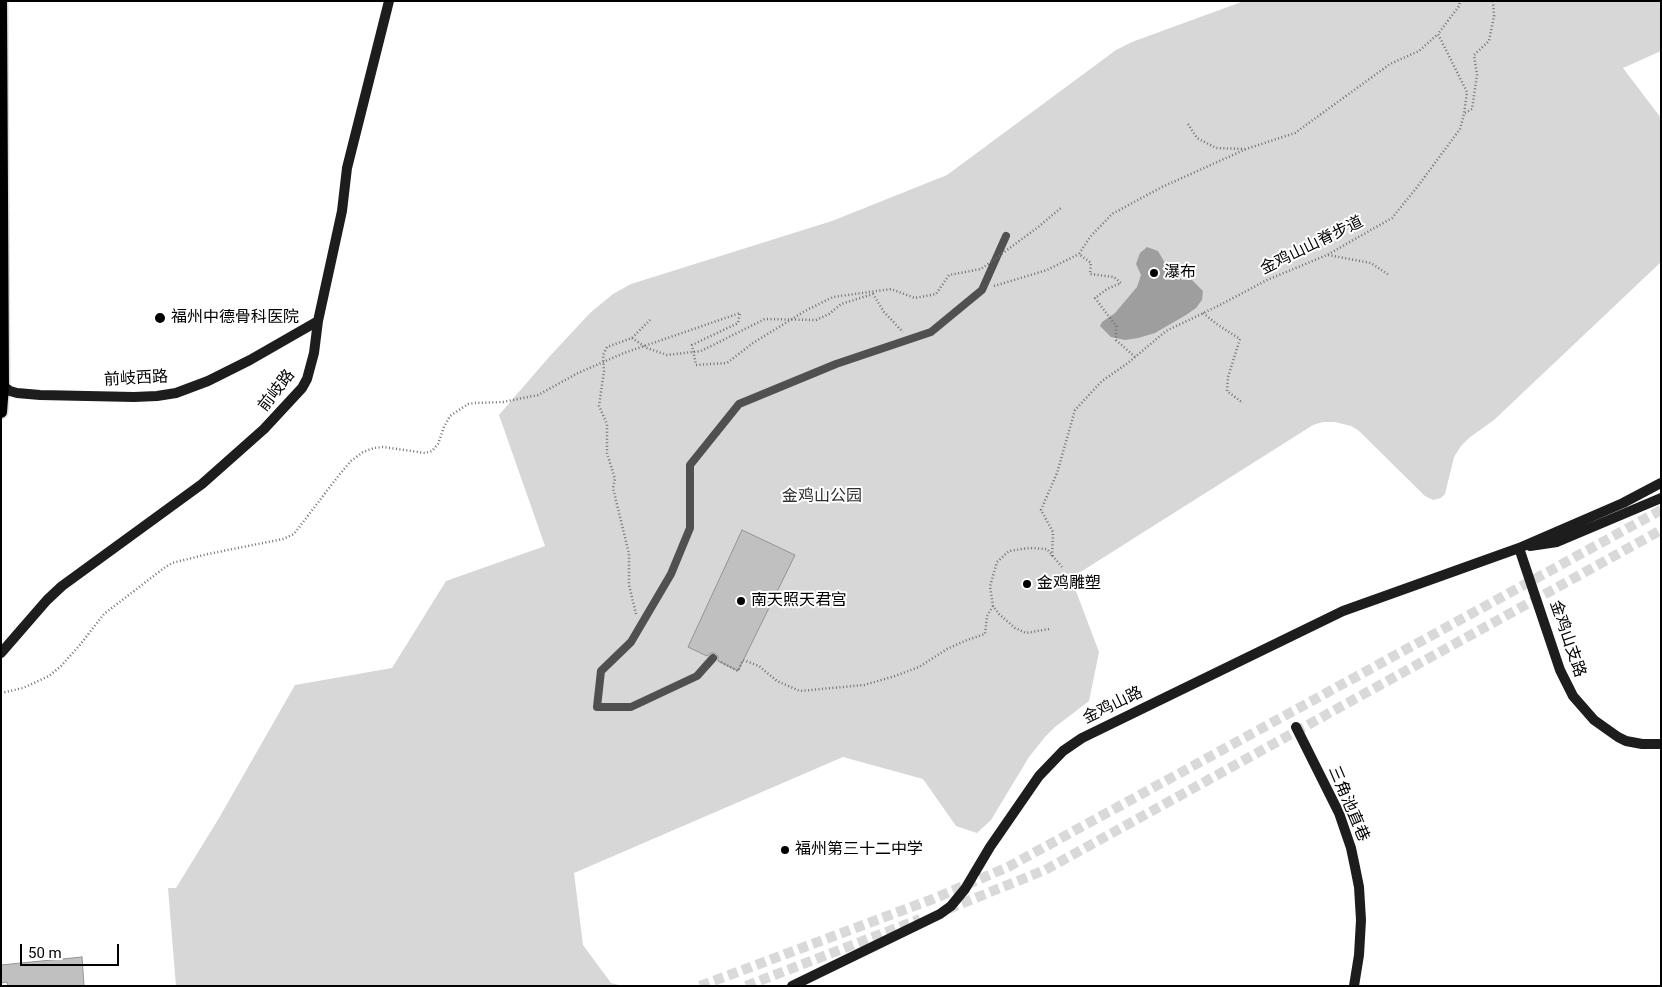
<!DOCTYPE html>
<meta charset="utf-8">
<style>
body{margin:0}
#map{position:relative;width:1662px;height:987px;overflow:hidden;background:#fff;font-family:Roboto,sans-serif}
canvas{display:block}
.frame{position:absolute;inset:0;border:2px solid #000;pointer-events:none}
.scale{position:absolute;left:20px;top:944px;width:99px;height:22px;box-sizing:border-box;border:2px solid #000;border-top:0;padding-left:6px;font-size:15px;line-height:18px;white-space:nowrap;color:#000;-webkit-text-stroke:4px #fff;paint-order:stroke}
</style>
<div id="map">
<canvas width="1662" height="987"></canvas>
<div class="frame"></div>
<div class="scale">50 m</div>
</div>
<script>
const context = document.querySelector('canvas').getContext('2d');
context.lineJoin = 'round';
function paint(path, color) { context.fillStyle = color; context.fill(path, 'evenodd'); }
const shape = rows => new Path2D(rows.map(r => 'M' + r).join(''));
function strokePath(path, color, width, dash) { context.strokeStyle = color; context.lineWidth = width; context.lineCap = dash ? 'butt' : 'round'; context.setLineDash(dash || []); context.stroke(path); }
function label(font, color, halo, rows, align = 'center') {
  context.font = font + ' Roboto,"Noto Sans SC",sans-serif'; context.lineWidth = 4; context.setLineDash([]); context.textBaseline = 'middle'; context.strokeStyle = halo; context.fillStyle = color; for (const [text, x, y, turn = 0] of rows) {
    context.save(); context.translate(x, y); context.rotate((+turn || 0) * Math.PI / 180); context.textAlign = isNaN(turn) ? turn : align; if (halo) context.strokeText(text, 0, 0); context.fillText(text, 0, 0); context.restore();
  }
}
const green = shape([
 [1244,1,1661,1,1661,51,1623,68,1661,118,1661,262,1494,420,1469,438,1461,446,1454,457,1445,494,1441,498,1433,500,1425,496,1358,430,1351,426,1335,422,1323,422,1313,425,1071,578,1099,652,1089,701,1055,727,1045,737,1029,757,991,820,977,833,956,826,923,779,843,757,574,873,583,945,611,983,623,986,176,986,168,888,176,888,219,818,295,685,392,668,446,581,545,546,499,415,549,357,590,313,613,294,631,284,832,221,947,175,1116,50,1132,42]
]);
const water = shape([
 [1147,247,1158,251,1165,263,1182,280,1192,280,1203,291,1202,300,1196,308,1186,315,1155,333,1138,338,1125,340,1111,337,1100,326,1102,322,1115,313,1137,287,1141,275,1136,264,1140,253]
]);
const building = shape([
 [742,530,795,555,738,671,718,661,718,656,715,653,711,653,707,656,688,647,742,530],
 [82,957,84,986,8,986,7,982,1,983,1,965,82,957]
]);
const secondaryTunnel = shape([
 [948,909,1045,870,1661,530],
 [700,986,933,899,1008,867,1661,510],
 [746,986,920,919]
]);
const path = shape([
 [1465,113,1472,109,1477,75,1474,55,1489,41,1494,16,1493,1],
 [1188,124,1197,138,1216,148,1245,149],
 [1328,255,1371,263,1389,275],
 [994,286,1047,270,1079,254],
 [1203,313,1218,325,1240,339,1228,377,1227,391,1243,403],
 [632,338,647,348,667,355,701,351,765,319,816,320,829,314,841,304,873,294,884,312,903,332],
 [1135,357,1116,340,1116,326,1095,298,1107,289,1121,283,1114,277,1090,274,1091,263,1079,254,1090,237,1112,214,1162,187,1246,149,1295,133,1390,64,1419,51,1438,34],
 [1052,556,1053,532,1041,510,1057,473,1075,410,1102,381,1128,363,1166,331,1220,305,1267,280,1327,255,1392,218,1418,186,1460,129,1464,114,1467,92,1438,34,1459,6,1460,1],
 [636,614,629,585,629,554,613,488,615,479,607,453,607,424,599,406,604,371,603,355,607,347,632,338,650,320],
 [1049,629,1026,633,1015,628,999,614,993,606,990,586,997,562,1009,551,1029,548,1047,549,1062,567],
 [721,662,738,671,743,660,759,666,777,681,800,691,864,685,895,676,919,667,947,649,967,640,985,634,987,616,993,606]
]);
const lane = shape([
 [713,658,697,676,631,707,597,707,601,671,631,642,671,574,690,528,690,465,739,404,836,364,931,332,982,290,1006,236]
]);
const secondary = shape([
 [1,385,10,391,17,393,40,395,134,397,157,396,176,393,208,381,250,360,318,321],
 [1530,546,1557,542,1661,498],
 [1519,548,1560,670,1573,696,1594,720,1618,737,1626,741,1642,744,1661,744],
 [1,653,47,600,62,586,202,484,264,429,302,388,307,379,314,353,318,321,342,211,347,168,389,1],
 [1296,727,1339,813,1351,848,1355,867,1359,887,1361,920,1359,955,1354,986],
 [792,986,940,914,951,906,965,889,990,847,1039,776,1063,751,1082,738,1343,611,1519,548,1623,503,1661,483]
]);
const primary = shape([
 [1,412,3,386,1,1]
]);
const pathBridge = shape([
 [1,693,23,688,49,676,61,666,79,646,104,614,164,568,172,563,208,554,283,539,294,534,339,475,351,461,363,452,374,448,383,447,425,453,432,451,438,444,444,427,450,416,468,404,475,403,503,402,538,395,578,373,624,353,740,313,738,323,692,345,696,365,727,363,753,343,805,311,833,297,891,289,915,298,936,294,949,275,981,269,1037,228,1062,207]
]);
const markers = [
 [1154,273,5,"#000"],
 [160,318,6,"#000"],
 [1027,584,5,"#000"],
 [741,601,5,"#000"],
 [785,850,5,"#000"]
];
const streetNames = [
 ["金鸡山山脊步道",1312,246,-26],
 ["前岐西路",136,379,-3],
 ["前岐路",277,391,-52],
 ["金鸡山支路",1567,639,71],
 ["金鸡山路",1113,706,-26],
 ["三角池直巷",1348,804,67]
];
const poiNames = [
 ["瀑布",1164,273],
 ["福州中德骨科医院",171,318],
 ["金鸡雕塑",1037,584],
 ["南天照天君宫",751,601],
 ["福州第三十二中学",795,850]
];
const parkNames = [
 ["金鸡山公园",822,497]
];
paint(green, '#d7d7d7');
paint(water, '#9e9e9e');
paint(building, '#c0c0c0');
strokePath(building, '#949494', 1);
strokePath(secondaryTunnel, '#d9d9d9', 10, [10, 5]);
strokePath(primary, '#dbdbdb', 15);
strokePath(path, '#727272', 2.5, [1, 2.5]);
strokePath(lane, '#505050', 8);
strokePath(secondary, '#1d1d1d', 10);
strokePath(primary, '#000', 12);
strokePath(pathBridge, '#727272', 2.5, [1, 2.5]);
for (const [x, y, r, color] of markers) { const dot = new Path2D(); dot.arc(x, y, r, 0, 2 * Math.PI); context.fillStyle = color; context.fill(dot); strokePath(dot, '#fff', 2); }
label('16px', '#000', '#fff', streetNames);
label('16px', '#000', '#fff', poiNames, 'left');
label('16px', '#2e2e2e', '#fff', parkNames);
</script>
